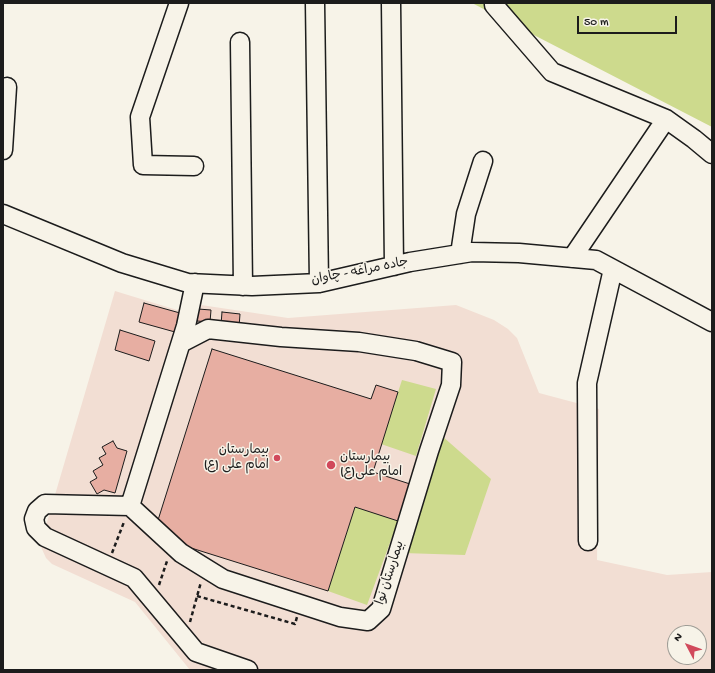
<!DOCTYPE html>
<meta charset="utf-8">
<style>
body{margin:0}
#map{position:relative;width:715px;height:673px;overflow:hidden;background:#f7f3e8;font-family:"Gochi Hand",sans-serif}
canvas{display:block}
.frame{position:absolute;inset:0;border:4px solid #1c1c1c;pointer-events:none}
.north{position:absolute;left:667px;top:625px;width:40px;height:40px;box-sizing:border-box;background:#f7f3e8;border:1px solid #9f9d96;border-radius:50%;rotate:311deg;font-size:11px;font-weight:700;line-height:16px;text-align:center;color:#1c1c1c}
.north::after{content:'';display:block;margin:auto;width:14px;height:18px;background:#d1495b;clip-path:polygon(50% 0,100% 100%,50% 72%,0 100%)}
.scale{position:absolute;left:577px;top:16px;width:100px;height:18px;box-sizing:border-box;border:2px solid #1c1c1c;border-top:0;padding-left:5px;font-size:12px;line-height:14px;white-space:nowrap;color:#1c1c1c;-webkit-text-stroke:3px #f7f3e8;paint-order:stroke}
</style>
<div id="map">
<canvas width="715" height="673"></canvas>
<div class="frame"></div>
<div class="north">N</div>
<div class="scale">50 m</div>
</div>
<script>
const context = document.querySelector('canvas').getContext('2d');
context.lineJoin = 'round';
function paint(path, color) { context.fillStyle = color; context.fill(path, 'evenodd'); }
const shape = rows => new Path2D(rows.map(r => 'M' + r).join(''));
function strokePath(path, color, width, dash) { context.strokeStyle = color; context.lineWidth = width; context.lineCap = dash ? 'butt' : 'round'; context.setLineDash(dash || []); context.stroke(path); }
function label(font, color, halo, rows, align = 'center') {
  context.font = font + ' "Gochi Hand","Playpen Sans Arabic",sans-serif'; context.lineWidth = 3; context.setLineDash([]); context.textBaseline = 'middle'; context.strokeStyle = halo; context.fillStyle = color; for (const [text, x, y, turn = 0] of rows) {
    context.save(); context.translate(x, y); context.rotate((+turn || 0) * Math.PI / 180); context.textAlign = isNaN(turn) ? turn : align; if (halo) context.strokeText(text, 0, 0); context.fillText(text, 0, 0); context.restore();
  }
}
const built = shape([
 [115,291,177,310,201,305,288,318,456,305,494,320,508,329,517,338,539,393,599,409,597,560,667,575,712,572,712,670,190,670,135,602,52,564,46,558,41,547,40,537,47,522],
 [675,633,699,633,699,657,675,657]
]);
const green = shape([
 [472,3,712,3,712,127],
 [402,380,436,389,416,456,381,444],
 [442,436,491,479,465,555,403,553],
 [355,507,398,521,367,605,328,591]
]);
const building = shape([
 [144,303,180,313,175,332,139,322,144,303],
 [198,309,211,310,210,322,197,321,198,309],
 [222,312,240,314,239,327,221,325,222,312],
 [120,330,155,341,149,361,115,350,120,330],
 [212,349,371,399,376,385,398,392,373,472,410,484,398,521,355,507,328,591,153,536,212,349],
 [113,441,117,448,127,451,115,493,104,490,97,494,90,482,97,478,93,471,103,465,99,458,106,454,102,447,113,441]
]);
const path = shape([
 [112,553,124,522],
 [159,585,167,561],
 [197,596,295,624,297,617],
 [190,622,201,582]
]);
const minor = shape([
 [179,3,140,117,143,165,194,166],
 [315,3,319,283],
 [391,3,394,266],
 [494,3,494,5,552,72,666,119,694,139,712,154],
 [240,42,243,286],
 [3,150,7,87],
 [3,214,122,263,188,283,252,286,319,283,410,262,472,252,519,253,596,260,712,322],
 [460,254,466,214,483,161],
 [572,258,666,119],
 [181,343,208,329,281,337,359,342,416,351,452,362,451,385,429,451,381,609,368,621,340,617,223,579,181,553,130,506,186,326,195,283],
 [130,506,45,504,37,511,34,519,36,528,45,537,134,578,196,652,248,670],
 [588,541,587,383,613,269]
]);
const markers = [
 [277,458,4,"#d1495b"],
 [331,465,5,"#d1495b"]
];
const streetNames = [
 ["جاده مراغه - چاوان",360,272,-11],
 ["بیمارستان نوا",391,573,-72]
];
const poiNames = [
 ["بیمارستان",269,451],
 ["امام علی (ع)",269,466],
 ["بیمارستان",340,458,"left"],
 ["امام علی(ع)",340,473,"left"]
];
paint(built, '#f2ded3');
paint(green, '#cdda8d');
paint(building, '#e7aea2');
strokePath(building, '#1c1c1c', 1);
strokePath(minor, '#1c1c1c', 21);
strokePath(path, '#1c1c1c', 2.5, [4, 3]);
strokePath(minor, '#f7f3e8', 18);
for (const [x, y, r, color] of markers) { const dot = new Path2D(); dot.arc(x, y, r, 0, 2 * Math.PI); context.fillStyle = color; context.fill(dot); strokePath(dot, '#f7f3e8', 1.5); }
label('13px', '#1c1c1c', '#f7f3e8', streetNames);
label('13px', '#1c1c1c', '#f7f3e8', poiNames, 'right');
</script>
